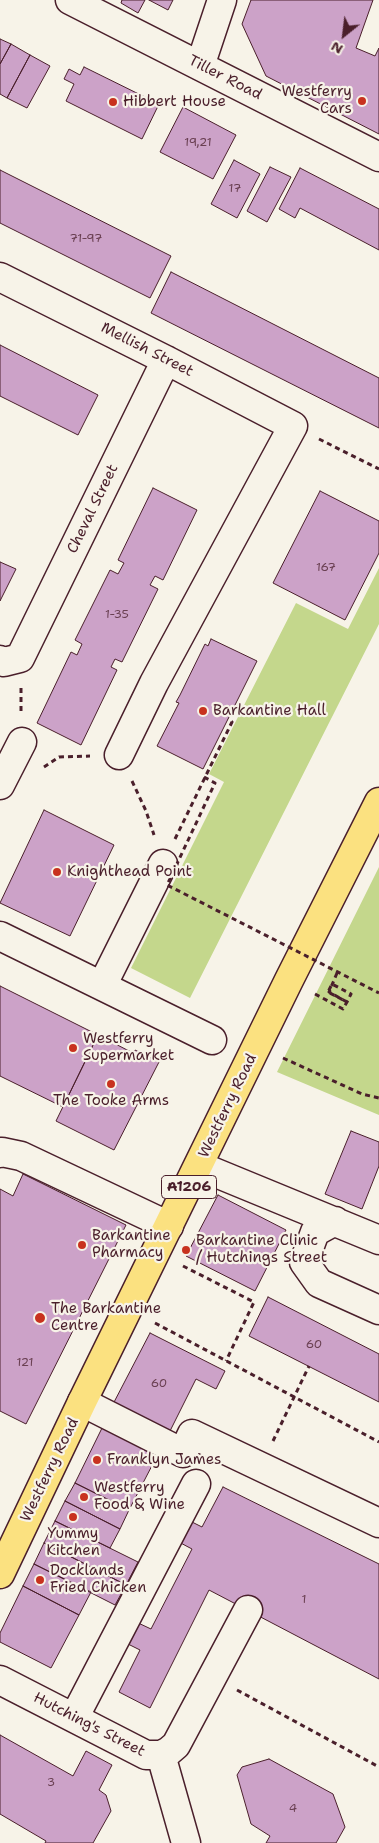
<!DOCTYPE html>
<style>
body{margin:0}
#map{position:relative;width:379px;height:1843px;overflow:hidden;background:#f7f3e8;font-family:"Shantell Sans",sans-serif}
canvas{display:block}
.north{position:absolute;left:319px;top:10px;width:50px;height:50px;-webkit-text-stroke:4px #f7f3e8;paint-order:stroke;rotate:209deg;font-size:14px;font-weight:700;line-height:20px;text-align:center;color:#4a1f2b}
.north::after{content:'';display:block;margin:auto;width:18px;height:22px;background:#4a1f2b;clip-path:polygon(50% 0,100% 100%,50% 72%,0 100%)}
</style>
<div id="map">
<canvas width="379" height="1843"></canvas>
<div class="north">N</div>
</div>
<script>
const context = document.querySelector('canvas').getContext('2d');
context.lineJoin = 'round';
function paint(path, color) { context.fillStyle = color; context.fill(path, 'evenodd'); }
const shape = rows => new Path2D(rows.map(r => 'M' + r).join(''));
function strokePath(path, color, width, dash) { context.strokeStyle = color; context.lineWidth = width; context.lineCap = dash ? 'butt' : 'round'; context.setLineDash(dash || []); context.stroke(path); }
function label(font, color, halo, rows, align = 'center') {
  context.font = font + ' "Shantell Sans",sans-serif'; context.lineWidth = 4.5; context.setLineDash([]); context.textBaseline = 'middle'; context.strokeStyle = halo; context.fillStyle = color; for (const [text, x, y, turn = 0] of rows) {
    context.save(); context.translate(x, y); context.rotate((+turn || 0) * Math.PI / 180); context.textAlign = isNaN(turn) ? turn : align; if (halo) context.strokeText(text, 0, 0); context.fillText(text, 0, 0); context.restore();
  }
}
const green = shape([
 [379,568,379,624,190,998,131,968,224,782,209,774,296,603,348,629],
 [379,867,379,1115,277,1072]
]);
const building = shape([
 [122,0,145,0,138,13,121,3,122,0],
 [149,0,173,0,168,10,149,0],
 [251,0,373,0,356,48,375,56,379,48,379,134,266,76,242,24,251,0],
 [0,39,11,44,0,64,0,39],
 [11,44,30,55,7,98,0,94,0,64,11,44],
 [30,55,50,66,27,108,7,98,30,55],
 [84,67,159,104,142,139,66,101,74,84,64,79,69,69,80,75,84,67],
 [183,107,236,135,213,179,160,152,183,107],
 [234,160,260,174,237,218,211,204,234,160],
 [270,167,291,177,267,222,247,211,270,167],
 [300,168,379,209,379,250,300,208,295,218,279,209,300,168],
 [0,170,171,256,150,298,0,223,0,170],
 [171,272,379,378,379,428,151,313,171,272],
 [0,345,98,395,78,435,0,396,0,345],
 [153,488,197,510,163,580,155,576,150,585,158,589,122,662,115,659,111,667,117,670,81,745,37,723,71,652,77,655,82,644,75,640,110,570,118,574,124,563,118,560,153,488],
 [320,491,379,521,379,553,345,620,273,583,320,491],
 [0,562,16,569,0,601,0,562],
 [211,639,257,661,203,769,157,746,179,703,176,702,180,695,205,644,208,646,211,639],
 [44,810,114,845,70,936,0,903,44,810],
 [0,986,98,1035,63,1107,0,1076,0,986],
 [98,1035,133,1053,135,1050,159,1062,114,1150,56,1121,98,1035],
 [351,1131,379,1142,379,1166,362,1209,325,1194,351,1131],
 [23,1174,126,1225,26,1424,0,1411,0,1189,13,1196,23,1174],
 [218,1195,286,1230,255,1291,186,1256,218,1195],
 [268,1297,379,1354,379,1402,249,1336,268,1297],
 [150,1333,225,1371,216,1389,196,1379,168,1435,112,1406,150,1333],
 [103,1426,158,1454,129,1510,75,1483,103,1426],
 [75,1483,129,1510,120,1529,65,1501,75,1483],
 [223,1487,379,1564,379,1679,209,1590,150,1708,119,1692,140,1650,124,1642,134,1621,151,1629,192,1549,175,1540,186,1519,202,1527,223,1487],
 [65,1501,120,1529,110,1548,55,1521,65,1501],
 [55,1521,138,1562,126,1585,44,1543,55,1521],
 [44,1543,126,1585,115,1605,34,1564,44,1543],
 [34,1564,91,1592,79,1615,23,1586,34,1564],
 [23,1586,79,1615,51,1668,0,1642,0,1633,23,1586],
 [0,1735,73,1776,86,1751,112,1765,99,1790,106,1795,111,1811,93,1843,45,1843,46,1841,0,1814,0,1735],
 [269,1759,333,1794,345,1827,336,1843,266,1843,270,1836,251,1824,237,1775,242,1767,269,1759]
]);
const path = shape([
 [319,439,379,469],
 [21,688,21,712],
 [44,767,59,757,90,756],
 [132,781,146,811,154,835],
 [175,839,232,722,228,719],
 [315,994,343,1009,347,1002,328,992,332,984,351,994,347,1002],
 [283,1058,362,1094,379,1098],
 [183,1266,254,1302,226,1361],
 [155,1323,379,1442],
 [273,1441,309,1366],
 [237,1690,379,1767]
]);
const minor = shape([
 [70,0,379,157],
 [200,66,222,0],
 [0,277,166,360,293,426,154,683,119,755],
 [0,660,4,662,20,658,166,360],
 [0,785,22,742],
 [0,936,212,1040],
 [102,986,163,864],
 [0,1153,2,1152,21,1156,169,1226],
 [199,1166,379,1240],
 [335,1221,315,1232,304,1262,319,1283,379,1310],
 [82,1402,183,1453,192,1434,379,1523],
 [0,1680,146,1755,161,1755,169,1751,176,1745,248,1610],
 [74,1718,196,1484],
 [161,1755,186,1843]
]);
const major = shape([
 [0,1574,82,1402,289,980,379,802]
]);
const pathBridge = shape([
 [204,777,215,783,167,885,379,993],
 [337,973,329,992,347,1002]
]);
const markers = [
 [362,101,5,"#c8321e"],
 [113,102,5,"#c8321e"],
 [203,711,5,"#c8321e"],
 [57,872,5,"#c8321e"],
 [73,1048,5,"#c8321e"],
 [111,1084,5,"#c8321e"],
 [82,1245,5,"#c8321e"],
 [186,1250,5,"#c8321e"],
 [40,1318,6,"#c8321e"],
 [97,1460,5,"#c8321e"],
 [84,1497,5,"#c8321e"],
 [73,1517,5,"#c8321e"],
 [40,1580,5,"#c8321e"]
];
const numberNames = [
 ["19,21",198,143],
 ["17",235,189],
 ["71-97",86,239],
 ["167",326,568],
 ["1-35",117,615],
 ["60",314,1345],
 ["121",25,1363],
 ["60",159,1384],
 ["1",304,1600],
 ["3",51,1783],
 ["4",293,1809]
];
const shields = [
 [189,1187,55]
];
const shieldNames = [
 ["A1206",189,1187]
];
const streetNames = [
 ["Tiller Road",225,78,27],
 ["Mellish Street",147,350,27],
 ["Cheval Street",93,509,-64],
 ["Westferry Road",228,1106,-64],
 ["Westferry Road",50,1470,-64],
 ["Hutching's Street",89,1725,27]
];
const poiNames = [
 ["Westferry",352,92,"right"],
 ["Cars",352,109,"right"],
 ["Hibbert House",123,102],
 ["Barkantine Hall",213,711],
 ["Knighthead Point",67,872],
 ["Westferry",83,1039],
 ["Supermarket",83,1056],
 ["The Tooke Arms",111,1101,"center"],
 ["Barkantine",92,1236],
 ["Pharmacy",92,1253],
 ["Barkantine Clinic",196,1241],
 ["/ Hutchings Street",196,1258],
 ["The Barkantine",51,1309],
 ["Centre",51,1326],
 ["Franklyn James",107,1460],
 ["Westferry",94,1488],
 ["Food & Wine",94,1505],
 ["Yummy",73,1534,"center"],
 ["Kitchen",73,1551,"center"],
 ["Docklands",50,1571],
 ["Fried Chicken",50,1588]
];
paint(green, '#c4d78c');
paint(building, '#cca2c8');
strokePath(building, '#4a1f2b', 1);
strokePath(minor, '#4a1f2b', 31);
strokePath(major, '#4a1f2b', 31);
strokePath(path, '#4a1f2b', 3, [5, 4]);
strokePath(minor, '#f7f3e8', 28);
strokePath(major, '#fbe180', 28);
strokePath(pathBridge, '#4a1f2b', 3, [5, 4]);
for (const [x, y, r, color] of markers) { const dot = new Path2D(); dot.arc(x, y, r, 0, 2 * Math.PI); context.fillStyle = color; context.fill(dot); strokePath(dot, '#f7f3e8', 2); }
label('12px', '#6a4052', null, numberNames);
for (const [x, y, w] of shields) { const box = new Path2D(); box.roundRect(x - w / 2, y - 11.5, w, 23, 4); context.fillStyle = '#f7f3e8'; context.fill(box); strokePath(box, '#4a1f2b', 1); }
label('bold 14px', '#4a1f2b', null, shieldNames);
label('15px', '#4a1f2b', '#f7f3e8', streetNames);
label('15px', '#4a1f2b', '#f7f3e8', poiNames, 'left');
</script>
